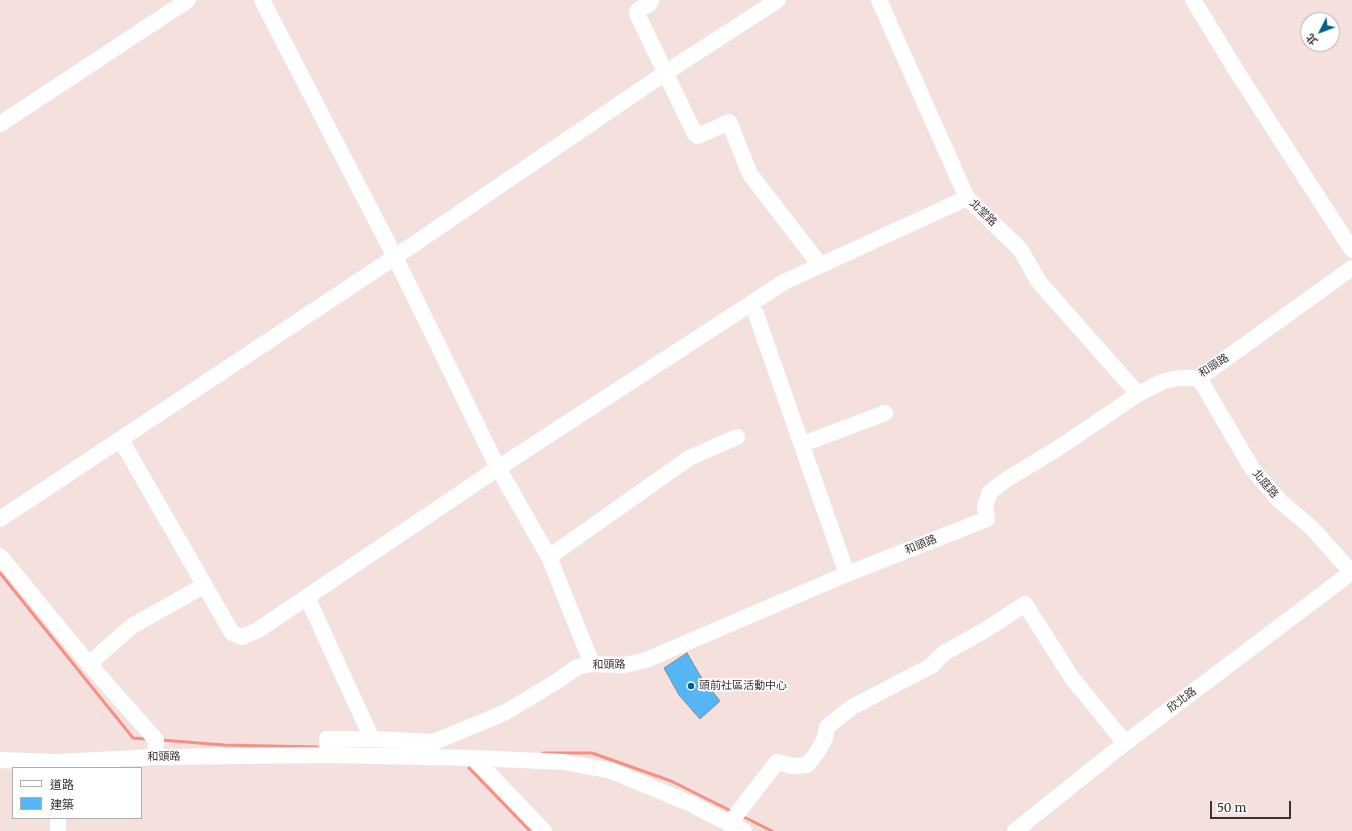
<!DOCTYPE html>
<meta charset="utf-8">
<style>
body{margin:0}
#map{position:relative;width:1352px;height:831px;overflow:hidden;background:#f4e1de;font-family:Merriweather,"Noto Sans TC",serif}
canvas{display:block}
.legend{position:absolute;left:12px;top:767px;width:130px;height:52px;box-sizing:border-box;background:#fff;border:1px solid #b0adad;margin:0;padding:5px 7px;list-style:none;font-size:12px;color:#3a3332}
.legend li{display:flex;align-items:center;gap:8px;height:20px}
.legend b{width:20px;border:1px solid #b0adad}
.north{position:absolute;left:1300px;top:12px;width:40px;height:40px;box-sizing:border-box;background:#fff;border:1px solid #b0adad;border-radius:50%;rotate:228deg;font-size:11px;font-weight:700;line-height:16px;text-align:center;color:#3a3332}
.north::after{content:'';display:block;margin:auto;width:14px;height:18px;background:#006190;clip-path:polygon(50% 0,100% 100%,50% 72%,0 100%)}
.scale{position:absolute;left:1210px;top:801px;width:81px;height:18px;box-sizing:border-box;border:2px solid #3a3332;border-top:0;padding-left:5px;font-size:12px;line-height:14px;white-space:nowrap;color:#3a3332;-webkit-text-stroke:3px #fff;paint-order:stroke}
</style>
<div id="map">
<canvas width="1352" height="831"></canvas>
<ul class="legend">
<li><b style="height:5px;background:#fff"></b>道路</li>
<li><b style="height:11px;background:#56b6f4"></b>建築</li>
</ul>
<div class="north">北</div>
<div class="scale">50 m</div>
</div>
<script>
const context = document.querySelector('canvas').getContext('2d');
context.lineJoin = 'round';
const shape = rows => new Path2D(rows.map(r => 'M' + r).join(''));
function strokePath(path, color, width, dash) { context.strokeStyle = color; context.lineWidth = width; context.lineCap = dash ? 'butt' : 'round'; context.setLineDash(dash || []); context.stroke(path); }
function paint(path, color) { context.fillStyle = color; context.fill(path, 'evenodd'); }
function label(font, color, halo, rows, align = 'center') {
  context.font = font + ' Merriweather,"Noto Sans TC",serif'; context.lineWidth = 3.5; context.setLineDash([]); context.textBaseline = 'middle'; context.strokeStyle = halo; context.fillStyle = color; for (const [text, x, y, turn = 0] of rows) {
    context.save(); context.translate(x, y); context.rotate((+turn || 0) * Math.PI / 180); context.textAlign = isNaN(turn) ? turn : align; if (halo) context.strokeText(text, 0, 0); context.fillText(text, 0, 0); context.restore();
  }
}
const stream = shape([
 [0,573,133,738,147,739],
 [161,740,224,745,317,747],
 [543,753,592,753,671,781,733,812],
 [469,768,530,831],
 [742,816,772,831]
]);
const building = shape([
 [687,653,701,677,720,701,700,719,679,695,664,668,687,653]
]);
const minor = shape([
 [262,0,395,257,498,468,549,557,592,664],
 [651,0,649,4,638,10,637,14,695,134,698,136,729,122,750,174,820,265],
 [879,0,967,198,1020,249,1039,282,1138,394],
 [1193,0,1239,75,1352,250],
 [0,124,188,0],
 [756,314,847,574],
 [1199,378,1253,470,1280,501,1312,528,1352,573],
 [121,440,232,633,242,637,258,630,498,468,784,282,967,198],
 [803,444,885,413],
 [0,519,395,257,665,73,778,0],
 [0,556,89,664,156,740,155,757],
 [549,557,689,458,737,437],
 [307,597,372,739],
 [89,664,132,626,205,585],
 [329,755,327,739,372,739,434,742],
 [417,756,434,742,506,712,559,680,577,667,592,664,625,665,646,660,847,574,987,519,985,506,990,492,1004,481,1063,445,1138,394,1164,381,1180,378,1199,378,1352,268],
 [474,758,544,831],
 [0,760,57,762,155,757,329,755,474,758,564,762,612,771,689,803,744,831],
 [58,818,58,831],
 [729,824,777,762,793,766,807,765,816,754,825,738,827,727,852,707,931,666,944,653,987,629,1025,604,1072,678,1125,743],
 [1015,831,1125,743,1352,572]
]);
const markers = [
 [691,686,4,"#006190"]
];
const streetNames = [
 ["北堂路",983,213,44],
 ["和頭路",1214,366,-33],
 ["北庭路",1265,484,50],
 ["和頭路",921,545,-22],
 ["和頭路",609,665,-1],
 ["欣北路",1182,700,-37],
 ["和頭路",164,757,-1]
];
const poiNames = [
 ["頭前社區活動中心",699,686]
];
strokePath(stream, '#f68f84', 3);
paint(building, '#56b6f4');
strokePath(building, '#7f8c96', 1);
strokePath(minor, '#fff', 16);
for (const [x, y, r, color] of markers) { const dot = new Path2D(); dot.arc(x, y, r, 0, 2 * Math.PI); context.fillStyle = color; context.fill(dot); strokePath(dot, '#fff', 1.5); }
label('11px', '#3a3332', '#fff', streetNames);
label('11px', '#3a3332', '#fff', poiNames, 'left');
</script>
